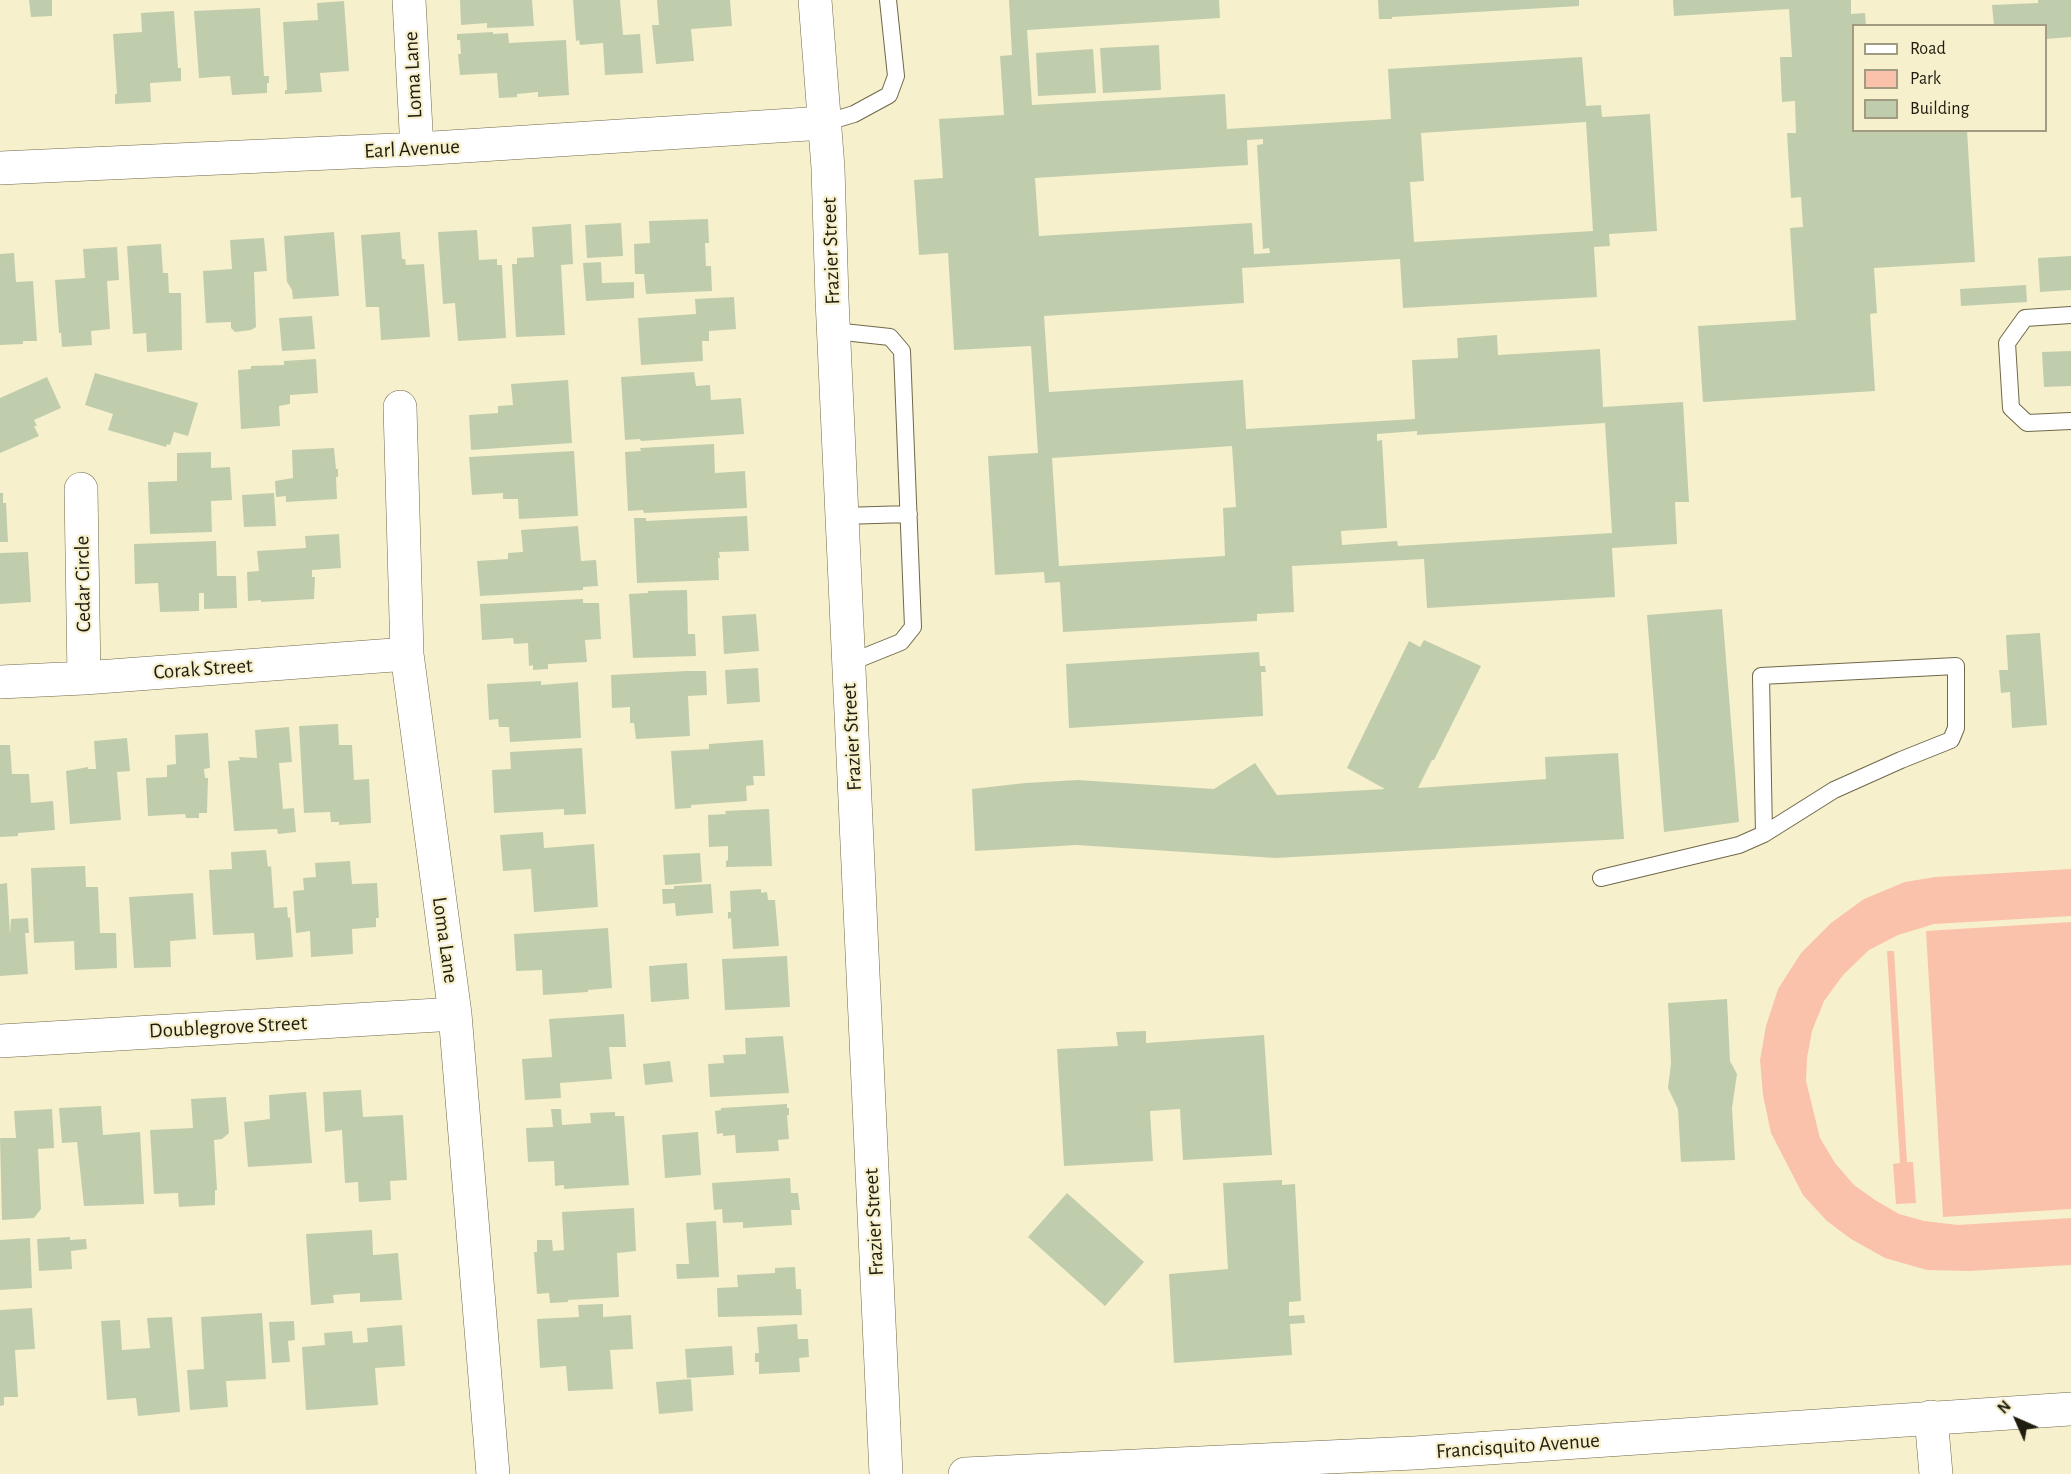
<!DOCTYPE html>
<style>
body{margin:0}
#map{position:relative;width:2071px;height:1474px;overflow:hidden;background:#f7f0cd;font-family:"Alegreya Sans",sans-serif}
canvas{display:block}
.legend{position:absolute;left:1852px;top:24px;width:195px;height:108px;box-sizing:border-box;background:#f7f0cd;border:2px solid #a19c81;margin:0;padding:8px 10px;list-style:none;font-size:18px;color:#1f1d10}
.legend li{display:flex;align-items:center;gap:12px;height:30px}
.legend b{width:30px;border:2px solid #a19c81}
.north{position:absolute;left:1987px;top:1390px;width:60px;height:60px;-webkit-text-stroke:4px #f7f0cd;paint-order:stroke;rotate:315deg;font-size:16px;font-weight:700;line-height:24px;text-align:center;color:#1f1d10}
.north::after{content:'';display:block;margin:auto;width:21px;height:27px;background:#1f1d10;clip-path:polygon(50% 0,100% 100%,50% 72%,0 100%)}
</style>
<div id="map">
<canvas width="2071" height="1474"></canvas>
<ul class="legend">
<li><b style="height:8px;background:#fff"></b>Road</li>
<li><b style="height:16px;background:#fac2aa"></b>Park</li>
<li><b style="height:16px;background:#c0cdac"></b>Building</li>
</ul>
<div class="north">N</div>
</div>
<script>
const context = document.querySelector('canvas').getContext('2d');
context.lineJoin = 'round';
function paint(path, color) { context.fillStyle = color; context.fill(path, 'evenodd'); }
const shape = rows => new Path2D(rows.map(r => 'M' + r).join(''));
function strokePath(path, color, width, dash) { context.strokeStyle = color; context.lineWidth = width; context.lineCap = dash ? 'butt' : 'round'; context.setLineDash(dash || []); context.stroke(path); }
function label(font, color, halo, rows, align = 'center') {
  context.font = font + ' "Alegreya Sans",sans-serif'; context.lineWidth = 4.5; context.setLineDash([]); context.textBaseline = 'middle'; context.strokeStyle = halo; context.fillStyle = color; for (const [text, x, y, turn = 0] of rows) {
    context.save(); context.translate(x, y); context.rotate((+turn || 0) * Math.PI / 180); context.textAlign = isNaN(turn) ? turn : align; if (halo) context.strokeText(text, 0, 0); context.fillText(text, 0, 0); context.restore();
  }
}
const green = shape([
 [2071,869,2071,916,1934,924,1898,935,1869,950,1843,975,1824,1001,1812,1031,1807,1058,1806,1081,1820,1138,1835,1163,1854,1185,1875,1200,1899,1214,1924,1221,1958,1225,2071,1218,2071,1265,1969,1271,1927,1270,1885,1258,1851,1239,1827,1221,1803,1195,1771,1133,1763,1095,1760,1060,1766,1026,1778,989,1801,953,1831,923,1864,899,1905,882,1935,877],
 [2071,922,2071,1209,1943,1217,1926,931],
 [1887,951,1894,951,1907,1162,1913,1162,1916,1203,1896,1204,1893,1164,1900,1163]
]);
const building = shape([
 [29,0,52,0,52,16,31,17],
 [460,0,532,0,534,26,487,28,487,23,461,25],
 [573,0,620,0,623,35,640,34,643,73,605,75,603,43,580,45,579,40,576,41],
 [657,0,730,0,732,26,691,29,694,61,656,64,652,25,659,25],
 [1009,0,1219,0,1220,18,1027,30,1032,105,1225,94,1227,129,1391,119,1388,69,1582,57,1586,106,1601,105,1602,117,1650,114,1657,231,1609,234,1610,246,1594,247,1597,297,1403,308,1400,259,1242,268,1244,303,1044,316,1049,392,1243,380,1246,429,1415,419,1412,360,1458,358,1457,338,1497,335,1498,355,1600,349,1603,407,1683,402,1689,502,1675,502,1677,544,1612,548,1615,597,1427,608,1424,559,1292,566,1294,612,1257,614,1257,621,1063,632,1060,582,1045,583,1044,572,995,575,988,456,1038,453,1031,346,954,350,948,253,919,255,914,180,943,178,939,119,1004,115,1000,56,1012,55],
 [1586,122,1593,231,1414,242,1410,182,1424,181,1421,133],
 [1263,139,1263,144,1257,145,1263,249,1269,248,1270,253,1254,254,1252,223,1039,236,1035,178,1248,165,1247,140],
 [1605,423,1612,533,1398,546,1397,541,1342,545,1341,531,1387,528,1382,440,1377,441,1377,434,1417,431,1417,435],
 [1232,446,1236,507,1223,508,1225,556,1059,566,1052,458],
 [1378,0,1579,0,1579,6,1392,17,1392,19,1379,19],
 [1673,0,1851,0,1851,14,1865,13,1866,26,1854,26,1854,130,1967,130,1975,262,1874,268,1877,313,1870,314,1875,391,1703,402,1698,326,1796,320,1790,228,1803,227,1801,197,1791,198,1787,133,1796,133,1795,101,1782,102,1780,57,1792,57,1789,9,1674,16],
 [2038,0,2071,0,2071,37,2046,39,2046,26,1994,26,1992,5,2038,3],
 [344,1,349,71,320,73,322,92,285,94,285,90,287,90,283,22,318,20,317,3],
 [260,8,264,76,269,76,269,83,267,83,267,93,232,95,230,76,199,78,194,11],
 [174,11,178,68,181,68,181,81,150,83,151,102,115,104,115,94,117,94,113,34,142,32,141,13],
 [493,32,493,34,508,33,509,43,566,40,569,95,538,97,538,92,517,94,517,97,499,98,497,73,460,75,458,54,461,54,460,40,457,40,457,34],
 [1159,45,1161,90,1103,93,1100,48],
 [1093,49,1096,93,1038,96,1036,53],
 [708,219,709,243,705,243,706,266,711,266,712,291,646,294,644,274,635,274,634,244,650,243,649,221],
 [621,223,623,256,587,258,585,225],
 [571,224,573,264,561,265,565,335,516,337,512,264,517,264,517,258,534,257,532,227],
 [477,230,479,260,497,259,497,265,502,265,506,338,458,341,455,303,443,304,438,232],
 [334,232,339,296,293,299,292,290,287,282,284,236],
 [400,232,402,259,405,259,406,265,424,264,430,337,381,340,379,307,366,307,361,235],
 [264,238,267,271,254,272,256,327,251,330,235,332,231,328,231,322,206,323,203,271,232,269,230,240],
 [161,244,163,273,168,273,169,293,181,293,182,350,147,352,146,333,133,334,127,246],
 [117,247,119,280,107,281,110,329,91,331,92,345,62,347,61,333,59,333,55,280,85,278,83,249],
 [14,253,16,282,33,281,37,341,23,341,23,344,0,345,0,254],
 [2071,256,2071,290,2040,292,2038,258],
 [601,262,602,283,634,282,634,298,586,301,583,263],
 [2026,285,2027,302,1961,306,1960,289],
 [734,297,736,329,709,331,709,341,702,341,703,361,641,365,638,318,696,314,695,299],
 [312,316,315,349,282,351,279,318],
 [2071,351,2071,386,2044,387,2042,352],
 [316,359,318,393,290,395,290,404,279,406,280,426,241,429,238,370,251,369,251,366,284,365,284,361],
 [694,372,696,386,710,385,711,400,741,398,744,434,641,441,640,439,625,440,621,377],
 [95,373,198,403,188,436,174,432,170,445,167,444,166,447,108,430,113,414,85,405],
 [47,377,61,408,34,420,37,426,34,426,39,436,0,453,0,398],
 [568,380,572,443,471,450,469,415,498,413,498,406,513,405,511,384],
 [714,444,715,473,745,471,747,508,644,513,643,510,628,511,625,452,641,451,640,448],
 [334,448,336,469,338,469,338,477,336,477,337,499,286,502,286,496,276,497,275,481,293,478,292,450],
 [574,451,578,516,519,519,518,499,503,499,503,493,472,495,469,457],
 [211,452,211,468,230,467,232,500,211,501,212,532,150,534,148,482,177,481,177,453],
 [0,493,3,493,3,503,6,503,8,542,0,542],
 [274,493,276,526,244,527,242,495],
 [747,516,749,551,719,552,720,558,718,558,719,580,637,583,634,518,646,518,646,521],
 [578,526,581,561,596,560,598,586,583,587,583,590,480,596,477,561,508,559,508,553,523,552,521,530],
 [339,534,341,568,312,570,312,577,315,577,314,599,261,602,261,600,248,601,247,572,259,571,257,551,306,548,305,536],
 [216,541,217,576,236,576,237,608,204,609,204,593,199,593,199,611,160,612,158,583,135,584,134,544],
 [28,552,31,602,0,604,0,553],
 [687,590,688,634,695,634,696,656,633,658,629,594,648,593,648,591],
 [583,599,583,603,599,603,601,639,585,640,587,662,548,664,548,669,533,670,533,665,529,666,528,643,514,644,513,638,482,640,480,604],
 [1722,609,1739,822,1664,832,1647,615],
 [756,614,759,651,724,654,722,616],
 [2040,633,2047,725,2012,728,2010,692,2001,693,1999,670,2008,670,2006,635],
 [1424,640,1481,666,1434,760,1432,760,1418,788,1546,779,1545,757,1618,753,1624,839,1275,858,1077,845,975,851,972,789,1025,783,1078,780,1214,789,1255,763,1277,795,1385,789,1347,768,1409,641,1420,647],
 [1259,652,1260,666,1265,666,1266,672,1261,672,1263,716,1069,728,1066,664],
 [758,668,760,702,727,704,725,670],
 [686,671,706,671,707,695,688,696,690,736,636,739,634,723,630,723,630,707,612,708,611,675],
 [541,681,541,685,578,682,581,738,510,742,509,727,499,727,498,719,489,720,487,684],
 [338,724,339,745,352,745,354,780,369,779,371,823,339,825,339,822,331,822,330,812,304,813,299,726],
 [289,727,292,762,279,763,283,809,294,808,296,832,278,834,277,829,234,831,228,761,240,760,239,757,257,758,255,730],
 [208,733,210,768,204,769,205,778,208,778,207,813,199,813,199,818,186,818,185,814,148,816,146,778,167,777,167,765,176,764,175,735],
 [127,738,130,771,117,772,121,820,70,824,66,771,88,767,88,769,96,769,94,741],
 [763,740,765,776,753,776,754,785,746,786,747,801,691,805,691,808,675,809,671,751,709,749,709,744],
 [0,745,10,745,12,774,29,774,31,803,53,801,55,830,18,833,18,836,0,837],
 [582,748,586,814,564,815,564,809,494,813,492,770,511,769,510,752],
 [769,809,772,866,726,867,726,861,728,860,728,846,709,847,708,815,726,814,725,811],
 [543,832,544,848,594,844,598,907,534,912,531,869,503,871,500,835],
 [266,850,268,867,271,866,274,908,287,907,288,918,290,917,293,957,256,960,254,933,213,935,209,870,232,869,231,852],
 [700,853,702,882,665,885,663,855],
 [350,861,352,884,377,883,379,918,376,918,376,927,352,929,353,954,311,957,310,931,296,933,293,891,304,890,303,878,316,877,315,863],
 [85,866,86,887,98,887,100,933,116,933,117,968,75,970,74,941,34,943,31,868],
 [7,883,10,934,11,919,28,918,29,933,25,933,28,974,0,976,0,884],
 [711,884,713,913,676,916,675,903,663,904,662,889,674,889,674,886],
 [761,889,761,893,767,892,768,900,775,900,779,946,733,949,731,918,728,919,728,912,731,912,730,891],
 [193,893,196,939,170,941,171,967,134,968,129,897],
 [608,928,612,988,588,990,588,992,543,995,542,970,516,971,514,934],
 [787,956,790,1007,725,1010,722,959],
 [687,963,689,999,651,1002,649,966],
 [1727,999,1730,1061,1737,1074,1732,1108,1735,1160,1681,1162,1678,1109,1668,1088,1671,1063,1668,1003],
 [624,1014,626,1047,609,1047,612,1079,560,1083,561,1098,525,1100,522,1059,552,1057,549,1019],
 [1146,1031,1146,1043,1264,1035,1272,1155,1183,1160,1180,1109,1150,1111,1153,1161,1064,1166,1057,1049,1118,1046,1116,1032],
 [783,1036,789,1093,710,1097,708,1064,724,1063,723,1055,746,1054,745,1038],
 [670,1061,673,1082,645,1085,643,1064],
 [361,1090,363,1117,403,1115,407,1180,390,1181,391,1200,359,1202,358,1182,345,1183,342,1130,325,1132,323,1092],
 [306,1092,312,1163,248,1167,244,1122,270,1119,269,1095],
 [226,1097,229,1133,222,1139,214,1140,217,1190,215,1190,215,1205,179,1207,178,1193,154,1194,150,1130,193,1128,191,1099],
 [787,1104,787,1108,789,1108,789,1115,787,1115,789,1139,778,1140,779,1151,736,1153,735,1135,723,1136,723,1133,717,1134,715,1111,721,1110,721,1108],
 [101,1106,103,1135,140,1132,144,1204,84,1206,77,1142,62,1143,59,1108],
 [52,1109,54,1148,38,1149,41,1209,34,1218,2,1220,0,1138,16,1138,14,1111],
 [551,1109,561,1109,562,1125,591,1123,590,1113,615,1112,615,1116,624,1116,629,1185,564,1189,564,1185,555,1186,554,1161,528,1162,526,1128,553,1127],
 [698,1132,701,1175,665,1178,662,1135],
 [790,1178,791,1193,798,1193,800,1210,791,1210,792,1225,743,1228,743,1222,723,1223,722,1209,714,1210,712,1183],
 [1282,1180,1282,1185,1295,1184,1301,1301,1289,1302,1289,1316,1304,1315,1305,1323,1290,1324,1292,1355,1174,1363,1169,1274,1228,1269,1223,1183],
 [1067,1193,1144,1262,1105,1306,1028,1237],
 [634,1208,636,1251,617,1253,619,1297,568,1300,568,1302,550,1303,549,1293,537,1294,534,1252,537,1252,537,1240,552,1240,553,1251,564,1250,562,1212],
 [716,1221,719,1277,677,1279,676,1264,689,1264,686,1223],
 [372,1230,373,1255,398,1253,402,1300,360,1302,360,1293,333,1295,334,1303,311,1305,306,1234],
 [70,1237,70,1240,86,1239,87,1249,71,1251,72,1269,39,1271,37,1239],
 [30,1238,32,1288,0,1290,0,1240],
 [795,1267,796,1289,801,1289,802,1315,718,1317,717,1288,738,1287,737,1275,775,1273,775,1268],
 [603,1304,603,1317,631,1315,633,1349,610,1350,613,1389,568,1391,566,1366,540,1368,537,1319,579,1317,578,1305],
 [32,1308,35,1349,15,1350,18,1397,4,1397,4,1405,0,1406,0,1310],
 [262,1313,266,1379,226,1381,228,1407,190,1410,187,1370,204,1369,201,1317],
 [172,1317,180,1412,138,1416,136,1398,107,1400,101,1321,120,1320,122,1350,150,1348,147,1318],
 [294,1321,295,1340,288,1341,290,1362,272,1363,269,1322],
 [797,1324,798,1339,808,1339,809,1357,799,1358,800,1372,759,1374,759,1362,755,1362,755,1353,759,1353,757,1327],
 [402,1325,405,1366,375,1368,378,1405,306,1410,302,1347,325,1345,324,1333,352,1331,353,1343,368,1342,367,1328],
 [732,1346,734,1375,687,1378,685,1349],
 [691,1379,693,1411,659,1414,656,1382]
]);
const lane = shape([
 [824,123,854,114,889,95,896,76,888,0],
 [2071,315,2025,318,2007,343,2011,408,2027,423,2071,421],
 [834,331,890,337,902,351,913,627,901,642,849,663],
 [842,516,909,514],
 [1601,878,1739,845,1764,834,1834,790,1901,760,1951,740,1956,728,1956,666,1761,676,1764,834]
]);
const street = shape([
 [409,0,417,149],
 [0,168,417,149,824,123],
 [400,407,407,654,455,1014,493,1474],
 [81,489,84,678],
 [0,682,84,678,407,654],
 [0,1041,455,1014],
 [1931,1417,1936,1474]
]);
const secondary = shape([
 [815,0,828,168,832,299,886,1474],
 [965,1474,1414,1453,2071,1409]
]);
const streetNames = [
 ["Loma Lane",413,75,-93],
 ["Earl Avenue",412,149,-3],
 ["Frazier Street",831,251,-92],
 ["Cedar Circle",83,584,-91],
 ["Corak Street",203,669,-4],
 ["Frazier Street",852,737,-93],
 ["Loma Lane",445,940,82],
 ["Doublegrove Street",228,1027,-3],
 ["Frazier Street",874,1222,-93],
 ["Francisquito Avenue",1518,1446,-4]
];
paint(green, '#fac2aa');
paint(building, '#c0cdac');
strokePath(lane, '#6f6849', 18);
strokePath(street, '#6f6849', 34);
strokePath(secondary, '#6f6849', 34);
strokePath(lane, '#fff', 16);
strokePath(street, '#fff', 33);
strokePath(secondary, '#fff', 33);
label('21px', '#1f1d10', '#f7f0cd', streetNames);
</script>
